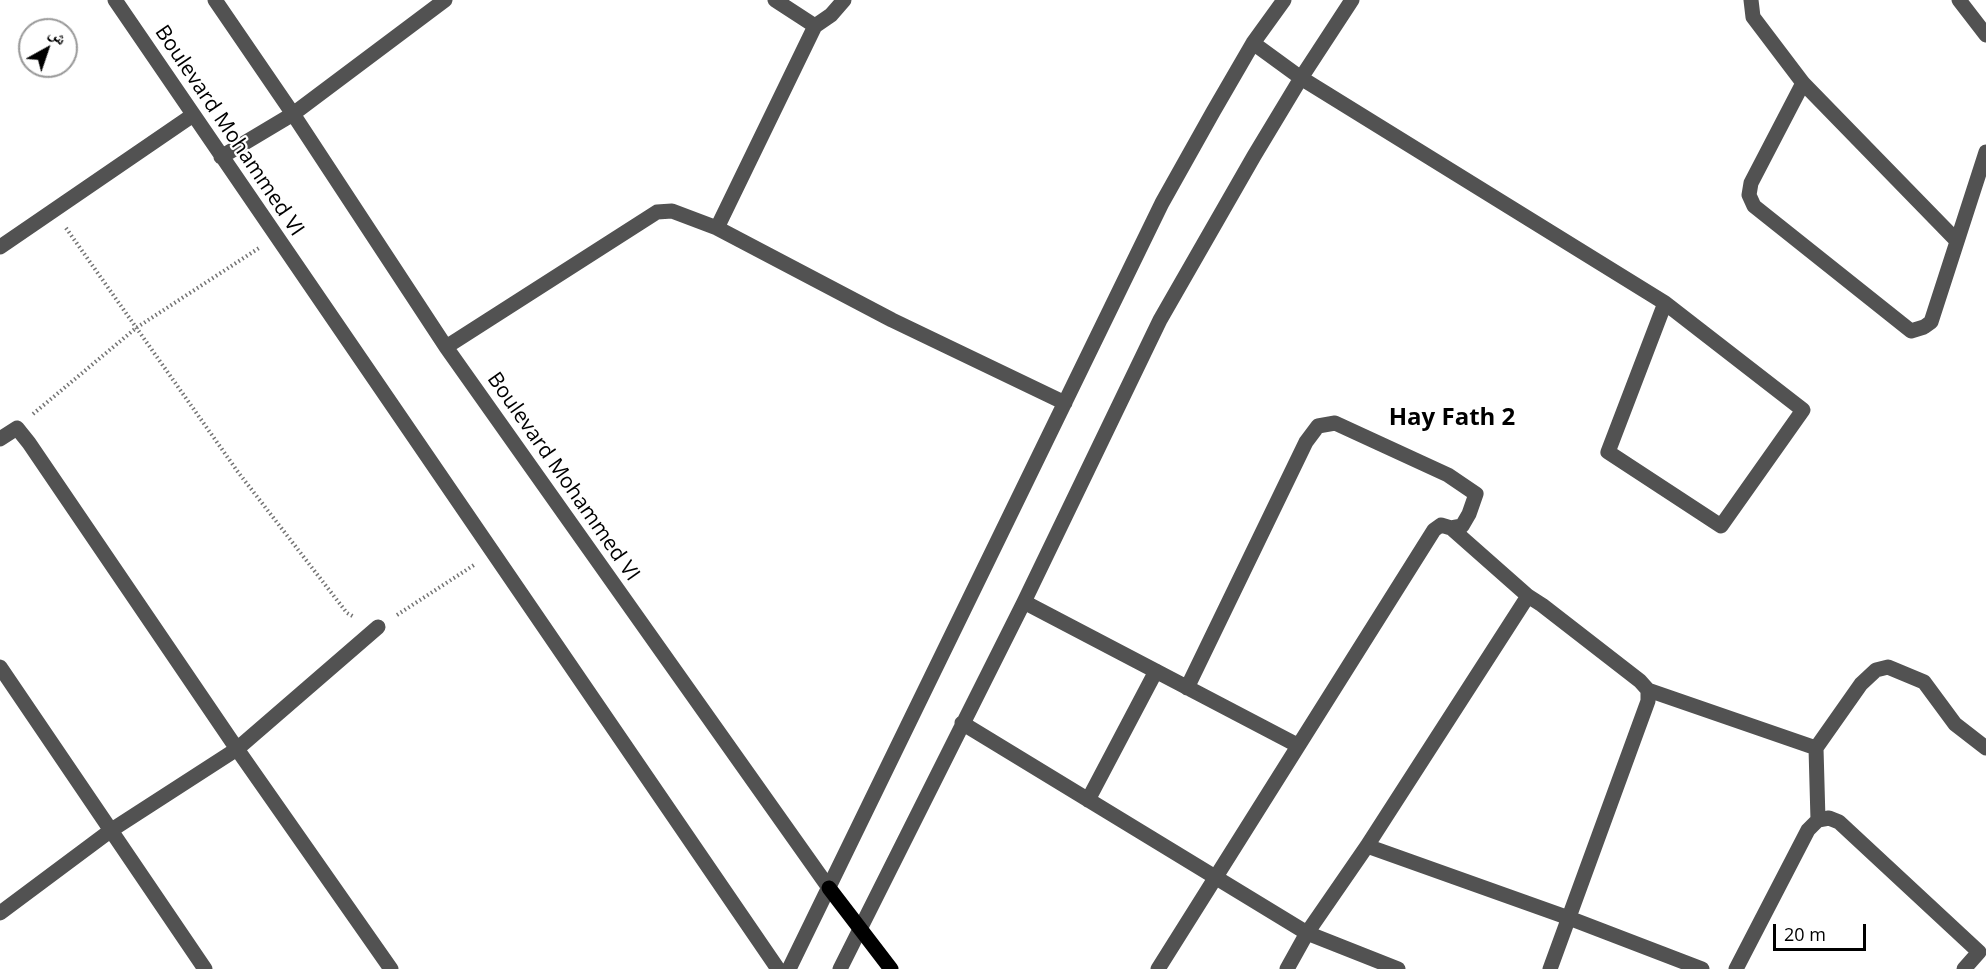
<!DOCTYPE html>
<meta charset="utf-8">
<style>
body{margin:0}
#map{position:relative;width:1986px;height:969px;overflow:hidden;background:#fff;font-family:"Open Sans","Noto Naskh Arabic",sans-serif}
canvas{display:block}
.north{position:absolute;left:18px;top:18px;width:60px;height:60px;box-sizing:border-box;background:#fff;border:2px solid #999;border-radius:50%;rotate:40deg;font-size:16px;font-weight:700;line-height:24px;text-align:center;color:#000}
.north::after{content:'';display:block;margin:auto;width:21px;height:27px;background:#000;clip-path:polygon(50% 0,100% 100%,50% 72%,0 100%)}
.scale{position:absolute;left:1773px;top:924px;width:93px;height:27px;box-sizing:border-box;border:3px solid #000;border-top:0;padding-left:8px;font-size:18px;line-height:21px;white-space:nowrap;color:#000;-webkit-text-stroke:4px #fff;paint-order:stroke}
</style>
<div id="map">
<canvas width="1986" height="969"></canvas>
<div class="north">ش</div>
<div class="scale">20 m</div>
</div>
<script>
const context = document.querySelector('canvas').getContext('2d');
context.lineJoin = 'round';
const shape = rows => new Path2D(rows.map(r => 'M' + r).join(''));
function strokePath(path, color, width, dash) { context.strokeStyle = color; context.lineWidth = width; context.lineCap = dash ? 'butt' : 'round'; context.setLineDash(dash || []); context.stroke(path); }
function label(font, color, halo, rows, align = 'center') {
  context.font = font + ' "Open Sans",sans-serif'; context.lineWidth = 4.5; context.setLineDash([]); context.textBaseline = 'middle'; context.strokeStyle = halo; context.fillStyle = color; for (const [text, x, y, turn = 0] of rows) {
    context.save(); context.translate(x, y); context.rotate((+turn || 0) * Math.PI / 180); context.textAlign = isNaN(turn) ? turn : align; if (halo) context.strokeText(text, 0, 0); context.fillText(text, 0, 0); context.restore();
  }
}
const path = shape([
 [66,228,238,472,347,613,354,617],
 [33,414,136,328,259,248],
 [397,615,474,565]
]);
const minor = shape([
 [115,0,778,969],
 [215,0,293,114,446,347,829,888],
 [775,0,815,26,831,15,844,0],
 [1751,0,1753,17,1803,83,1957,241],
 [1959,0,1986,35],
 [1253,43,1301,78,1665,303,1803,410,1721,526,1608,452,1665,303],
 [1803,83,1751,183,1749,195,1754,206,1911,331,1924,327,1931,322,1986,152],
 [221,157,293,114,445,0],
 [717,228,815,26],
 [0,247,193,115],
 [446,347,657,212,672,211,717,228,892,320,1065,403],
 [0,439,17,428,29,443,237,749,391,969],
 [1024,602,1297,745],
 [0,667,205,969],
 [1187,688,1306,442,1318,426,1335,423,1448,475,1476,494,1469,514,1462,526,1451,528],
 [1648,690,1816,748],
 [962,723,1307,933,1398,969],
 [1088,800,1156,671],
 [1818,820,1816,748,1861,684,1876,670,1888,667,1924,682,1955,724,1986,748],
 [1367,846,1569,918,1702,969],
 [0,913,110,831,237,749,378,627],
 [789,969,1162,203,1213,112,1253,43,1284,0],
 [840,969,1024,602,1160,320,1254,156,1301,78,1352,0],
 [1158,969,1434,530,1441,525,1451,528,1528,596],
 [1287,969,1307,933,1367,846,1528,596,1542,605,1640,681,1648,690,1648,701,1550,969],
 [1736,969,1808,830,1818,820,1829,818,1839,822,1979,952,1964,969]
]);
const major = shape([
 [829,888,891,969]
]);
const streetNames = [
 ["Boulevard Mohammed VI",229,131,56],
 ["Boulevard Mohammed VI",563,477,55]
];
const quarterNames = [
 ["Hay Fath 2",1452,418]
];
strokePath(path, '#747474', 4, [1.5, 3]);
strokePath(minor, '#525252', 15);
strokePath(major, '#000', 15);
label('21px', '#000', '#fff', streetNames);
label('bold 24px', '#000', '#fff', quarterNames);
</script>
